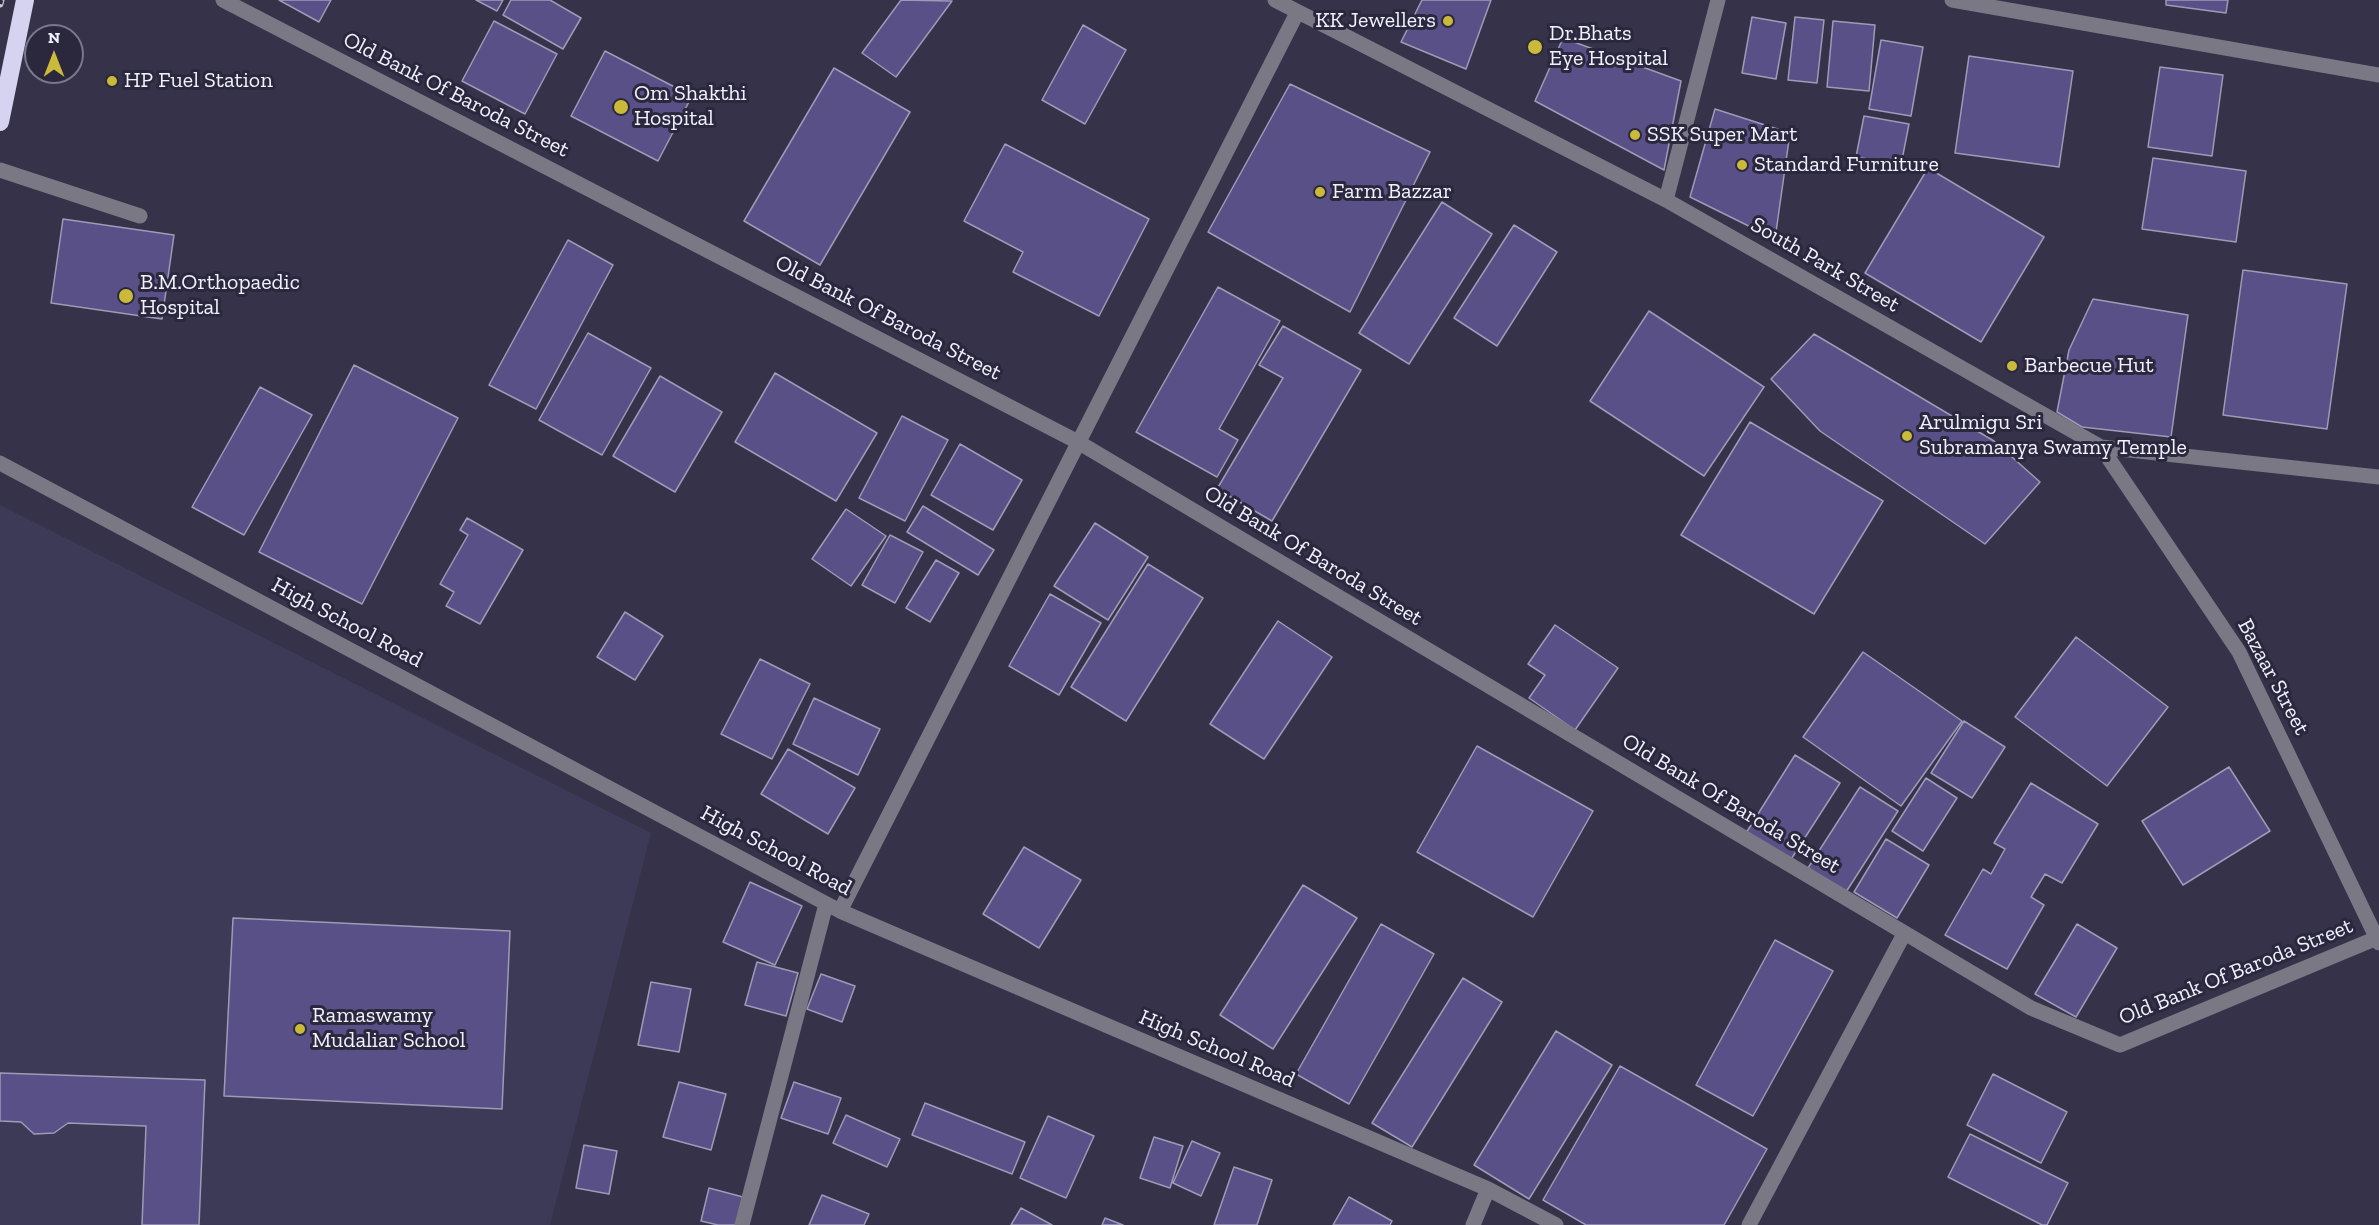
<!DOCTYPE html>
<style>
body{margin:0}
#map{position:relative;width:2379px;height:1225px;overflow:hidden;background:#353249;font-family:"Zilla Slab",serif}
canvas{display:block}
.north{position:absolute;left:24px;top:24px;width:60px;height:60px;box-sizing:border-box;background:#2b283e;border:2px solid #7a788b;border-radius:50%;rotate:0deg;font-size:16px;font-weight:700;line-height:24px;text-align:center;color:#f1f0ff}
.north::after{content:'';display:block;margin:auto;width:21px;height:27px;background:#cbba39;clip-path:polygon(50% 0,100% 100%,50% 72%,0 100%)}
</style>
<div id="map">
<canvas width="2379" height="1225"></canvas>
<div class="north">N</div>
</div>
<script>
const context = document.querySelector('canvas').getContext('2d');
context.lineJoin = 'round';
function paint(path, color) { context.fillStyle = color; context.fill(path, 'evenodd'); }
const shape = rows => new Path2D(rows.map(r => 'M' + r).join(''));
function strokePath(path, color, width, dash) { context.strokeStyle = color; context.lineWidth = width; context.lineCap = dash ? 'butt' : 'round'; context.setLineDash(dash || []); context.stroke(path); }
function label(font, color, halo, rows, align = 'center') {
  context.font = font + ' "Zilla Slab",serif'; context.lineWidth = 6; context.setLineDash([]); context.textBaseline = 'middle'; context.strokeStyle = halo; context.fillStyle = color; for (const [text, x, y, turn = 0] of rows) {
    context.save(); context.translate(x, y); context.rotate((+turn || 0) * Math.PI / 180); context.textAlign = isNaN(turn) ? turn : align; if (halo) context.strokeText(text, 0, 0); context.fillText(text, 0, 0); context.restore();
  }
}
const built = shape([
 [0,505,651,833,550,1225,0,1225]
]);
const building = shape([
 [279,0,331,0,319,22,279,0],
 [476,0,503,0,497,11,476,0],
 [511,0,550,0,581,18,563,49,503,15,511,0],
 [901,0,952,1,896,77,862,53,901,0],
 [1422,0,1491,0,1466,69,1401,42,1422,0],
 [2166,0,2228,0,2226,13,2166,5,2166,0],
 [1752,17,1786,23,1776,79,1742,73,1752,17],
 [1795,17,1824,20,1817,83,1788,80,1795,17],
 [494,21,557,54,525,114,462,81,494,21],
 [1833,21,1875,25,1869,91,1827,87,1833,21],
 [1083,25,1126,50,1085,124,1042,100,1083,25],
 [1563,38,1681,81,1664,170,1535,101,1563,38],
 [1881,40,1923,47,1911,116,1869,109,1881,40],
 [605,51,692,96,658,161,571,116,605,51],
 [1969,56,2073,71,2059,167,1955,153,1969,56],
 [2160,67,2223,75,2212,156,2148,147,2160,67],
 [834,68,910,112,820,265,744,221,834,68],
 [1290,84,1430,152,1350,312,1208,232,1290,84],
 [1715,109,1790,133,1775,239,1690,197,1715,109],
 [1864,116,1909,124,1901,165,1856,157,1864,116],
 [1005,144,1149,219,1099,316,1013,272,1023,252,964,221,1005,144],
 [2153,158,2246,171,2236,242,2142,229,2153,158],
 [1928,168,2044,237,1981,342,1865,273,1928,168],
 [1442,202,1492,234,1409,364,1359,333,1442,202],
 [63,219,174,235,162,319,51,303,63,219],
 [1514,225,1557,252,1497,346,1454,318,1514,225],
 [568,240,613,265,536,409,489,385,568,240],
 [2243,270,2347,284,2327,429,2223,415,2243,270],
 [1218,287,1280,321,1219,429,1238,440,1217,477,1136,432,1218,287],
 [2093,299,2188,315,2171,437,2082,427,2057,412,2069,350,2093,299],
 [1649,311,1764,387,1704,476,1590,401,1649,311],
 [1283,326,1361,370,1272,521,1217,489,1283,378,1259,365,1283,326],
 [588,333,651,368,602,455,539,420,588,333],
 [1814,334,1994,441,2040,482,1985,544,1820,431,1771,379,1814,334],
 [354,365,458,418,362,604,259,552,354,365],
 [775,373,877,433,836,501,735,442,775,373],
 [660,376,722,412,675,492,613,456,660,376],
 [260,387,312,415,244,535,192,507,260,387],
 [902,416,948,440,905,521,859,498,902,416],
 [1750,422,1883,501,1814,614,1681,535,1750,422],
 [960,444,1022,480,993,530,931,495,960,444],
 [923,506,994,550,978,575,907,532,923,506],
 [846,509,886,536,851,586,812,559,846,509],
 [467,518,523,550,480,624,446,606,454,592,440,584,468,535,460,530,467,518],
 [1095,523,1148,557,1108,620,1054,586,1095,523],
 [890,535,923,552,895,603,862,585,890,535],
 [936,560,959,573,930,622,906,608,936,560],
 [1148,564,1203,598,1126,721,1071,687,1148,564],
 [1050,594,1101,623,1059,695,1009,666,1050,594],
 [625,612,663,636,635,680,597,657,625,612],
 [1278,621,1332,657,1264,759,1210,724,1278,621],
 [1555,625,1618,668,1575,730,1529,698,1545,675,1528,664,1555,625],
 [2076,637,2168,707,2107,786,2015,717,2076,637],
 [1863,652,1962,721,1901,806,1803,737,1863,652],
 [760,659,810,684,772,759,721,734,760,659],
 [814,698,880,729,858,775,793,744,814,698],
 [1964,721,2005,747,1972,798,1931,773,1964,721],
 [1477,746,1593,811,1533,917,1417,852,1477,746],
 [788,749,855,788,828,834,761,794,788,749],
 [1795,755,1840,783,1790,861,1746,833,1795,755],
 [2229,767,2270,831,2183,885,2142,821,2229,767],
 [1926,778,1957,798,1923,851,1892,831,1926,778],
 [2031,783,2098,824,2062,883,2045,874,2031,897,2044,905,2007,969,1945,935,1983,869,1991,874,2005,849,1994,843,2031,783],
 [1860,787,1898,811,1846,892,1808,868,1860,787],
 [1886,839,1929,865,1897,918,1854,892,1886,839],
 [1024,847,1081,880,1039,948,983,914,1024,847],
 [750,882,802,906,775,965,723,942,750,882],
 [1303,885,1357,918,1273,1049,1220,1015,1303,885],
 [233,918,510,931,502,1109,224,1096,233,918],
 [1381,924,1434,954,1349,1104,1296,1074,1381,924],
 [2077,924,2117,948,2076,1017,2035,994,2077,924],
 [1775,940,1833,971,1753,1116,1696,1085,1775,940],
 [757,962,798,973,786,1016,745,1005,757,962],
 [821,974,855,986,842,1022,807,1009,821,974],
 [1463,978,1502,1002,1412,1147,1372,1123,1463,978],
 [651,982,691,989,679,1052,638,1045,651,982],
 [1556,1031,1612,1065,1529,1199,1474,1165,1556,1031],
 [1620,1066,1767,1149,1724,1225,1586,1225,1543,1200,1620,1066],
 [0,1073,205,1080,199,1225,142,1225,146,1126,68,1123,54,1133,34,1134,21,1122,0,1121,0,1073],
 [1993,1074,2067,1112,2041,1163,1967,1125,1993,1074],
 [679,1082,726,1094,711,1150,663,1137,679,1082],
 [794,1082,841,1098,828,1134,781,1118,794,1082],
 [925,1103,1025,1142,1012,1174,912,1135,925,1103],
 [846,1115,900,1139,887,1167,833,1143,846,1115],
 [1048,1116,1094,1136,1066,1198,1020,1178,1048,1116],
 [1970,1134,2068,1183,2047,1225,2042,1225,1948,1177,1970,1134],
 [1154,1137,1183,1146,1170,1188,1140,1178,1154,1137],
 [1192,1141,1220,1153,1201,1196,1173,1183,1192,1141],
 [584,1145,617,1151,609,1194,576,1188,584,1145],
 [1234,1167,1272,1180,1257,1225,1214,1225,1234,1167],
 [709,1188,743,1197,736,1225,718,1225,701,1221,709,1188],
 [822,1195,869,1214,864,1225,809,1225,822,1195],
 [1349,1197,1392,1221,1390,1225,1333,1225,1349,1197],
 [1021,1208,1052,1225,1011,1225,1021,1208],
 [1105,1218,1123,1225,1102,1225,1105,1218]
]);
const minor = shape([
 [223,0,1078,442,2031,1008,2120,1045,2377,938],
 [1275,0,1666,200,2101,447,2379,477],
 [1952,0,2379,75],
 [0,170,140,216],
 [1666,200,1718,0],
 [2101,447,2239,652,2379,943],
 [0,463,840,911,1488,1189,1556,1225],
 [840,911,1297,13],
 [742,1225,826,904],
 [1473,1225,1488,1189],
 [1749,1225,1904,934]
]);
const highway = shape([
 [0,122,25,0]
]);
const rail = shape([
 [0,4,1,0]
]);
const markers = [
 [1448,21,6,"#cbba39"],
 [1535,47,8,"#cbba39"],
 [112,81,6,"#cbba39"],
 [621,107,8,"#cbba39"],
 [1635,135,6,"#cbba39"],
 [1742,165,6,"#cbba39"],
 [1320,192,6,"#cbba39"],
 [126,296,8,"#cbba39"],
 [2012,366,6,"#cbba39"],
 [1907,436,6,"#cbba39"],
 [300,1029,6,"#cbba39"]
];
const poiNames = [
 ["KK Jewellers",1436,21,"right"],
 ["Dr.Bhats",1549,34],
 ["Eye Hospital",1549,59],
 ["HP Fuel Station",124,81],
 ["Om Shakthi",634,94],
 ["Hospital",634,119],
 ["SSK Super Mart",1647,135],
 ["Standard Furniture",1754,165],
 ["Farm Bazzar",1332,192],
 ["B.M.Orthopaedic",140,283],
 ["Hospital",140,308],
 ["Barbecue Hut",2024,366],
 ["Arulmigu Sri",1919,423],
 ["Subramanya Swamy Temple",1919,448],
 ["Ramaswamy",312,1016],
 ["Mudaliar School",312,1041]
];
const streetNames = [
 ["Old Bank Of Baroda Street",456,95,27],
 ["South Park Street",1825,265,30],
 ["Old Bank Of Baroda Street",888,318,27],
 ["Old Bank Of Baroda Street",1313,556,31],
 ["High School Road",347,623,28],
 ["Bazaar Street",2273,677,62],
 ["Old Bank Of Baroda Street",1731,804,31],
 ["High School Road",776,851,28],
 ["Old Bank Of Baroda Street",2236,972,-22],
 ["High School Road",1217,1049,23]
];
paint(built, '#3d3a57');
paint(building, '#585086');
strokePath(building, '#9e9bb7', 1.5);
strokePath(minor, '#797884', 15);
strokePath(highway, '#d5d3f0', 18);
strokePath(rail, '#cac9d9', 7);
strokePath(rail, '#2b283e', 4.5, [14]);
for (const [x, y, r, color] of markers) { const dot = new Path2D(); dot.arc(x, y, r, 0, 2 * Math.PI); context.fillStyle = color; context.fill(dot); strokePath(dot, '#2b283e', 2); }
label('22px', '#f1f0ff', '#2b283e', poiNames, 'left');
label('22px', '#f1f0ff', '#2b283e', streetNames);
</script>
